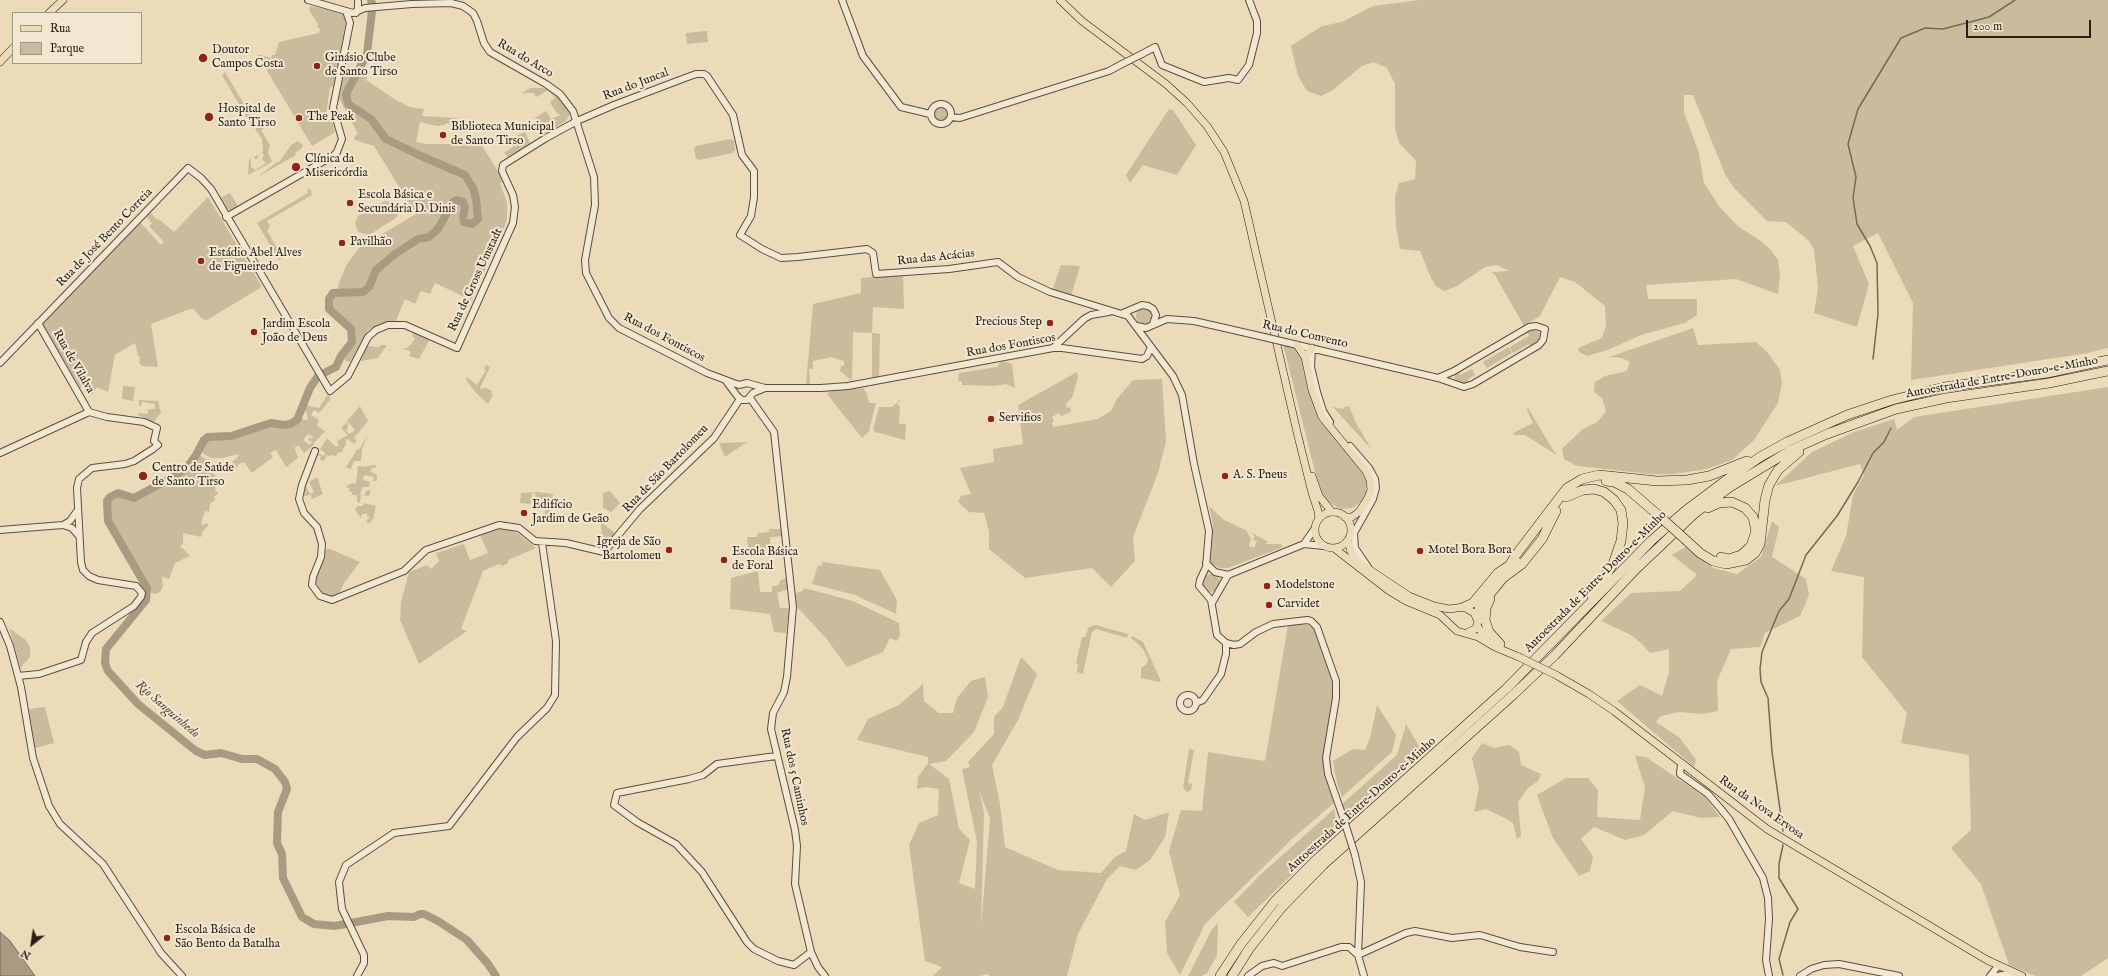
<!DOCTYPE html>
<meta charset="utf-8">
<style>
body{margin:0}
#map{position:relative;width:2108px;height:976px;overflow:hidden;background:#ebdbb9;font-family:"IM FELL English",serif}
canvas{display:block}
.legend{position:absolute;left:12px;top:12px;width:130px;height:52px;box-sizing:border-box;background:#f2e8d2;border:1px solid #a29887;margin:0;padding:5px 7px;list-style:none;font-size:12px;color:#2a1f16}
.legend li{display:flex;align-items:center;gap:8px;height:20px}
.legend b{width:20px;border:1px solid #a29887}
.north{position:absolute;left:12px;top:924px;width:40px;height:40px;-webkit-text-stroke:3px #f2e8d2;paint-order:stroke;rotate:210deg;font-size:11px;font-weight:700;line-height:16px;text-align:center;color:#2a1f16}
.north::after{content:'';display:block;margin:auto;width:14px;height:18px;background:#2a1f16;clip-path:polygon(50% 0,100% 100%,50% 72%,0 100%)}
.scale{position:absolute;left:1966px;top:20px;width:125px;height:18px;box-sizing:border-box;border:2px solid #2a1f16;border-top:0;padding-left:5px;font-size:12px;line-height:14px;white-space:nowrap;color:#2a1f16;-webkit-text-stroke:3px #f2e8d2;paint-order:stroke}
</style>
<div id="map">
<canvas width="2108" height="976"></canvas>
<ul class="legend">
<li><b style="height:5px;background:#ebdbb9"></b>Rua</li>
<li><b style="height:11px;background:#cabb9d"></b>Parque</li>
</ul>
<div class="north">N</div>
<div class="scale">200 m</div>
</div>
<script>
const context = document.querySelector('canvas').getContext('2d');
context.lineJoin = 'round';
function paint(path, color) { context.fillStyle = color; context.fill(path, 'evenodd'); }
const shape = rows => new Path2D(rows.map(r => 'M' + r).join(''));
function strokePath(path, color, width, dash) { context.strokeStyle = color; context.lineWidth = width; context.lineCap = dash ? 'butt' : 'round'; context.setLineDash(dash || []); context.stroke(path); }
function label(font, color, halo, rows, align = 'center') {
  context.font = font + ' "IM FELL English",serif'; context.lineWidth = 4; context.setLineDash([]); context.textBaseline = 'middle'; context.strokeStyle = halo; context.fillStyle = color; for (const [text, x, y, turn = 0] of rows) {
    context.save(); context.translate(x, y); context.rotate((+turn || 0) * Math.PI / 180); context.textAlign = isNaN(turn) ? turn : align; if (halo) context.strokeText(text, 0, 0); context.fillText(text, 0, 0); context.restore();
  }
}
const green = shape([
 [1420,0,2108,0,2108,348,2088,353,1911,380,1913,303,1878,233,1853,246,1869,284,1857,327,1814,313,1818,288,1814,249,1809,241,1786,222,1767,221,1734,188,1725,174,1693,95,1684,95,1684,112,1699,153,1704,183,1719,206,1729,217,1739,227,1761,241,1771,250,1778,260,1780,275,1778,294,1736,279,1646,285,1648,299,1697,299,1697,315,1685,323,1641,335,1608,350,1587,356,1579,352,1578,348,1602,338,1606,325,1605,306,1575,282,1560,277,1540,316,1524,326,1495,275,1491,272,1509,271,1497,265,1485,267,1457,286,1444,291,1436,286,1431,278,1420,251,1400,249,1396,226,1395,197,1399,183,1415,179,1416,161,1399,143,1395,128,1395,84,1387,68,1374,62,1362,66,1333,90,1321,96,1307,91,1298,76,1291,46,1322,26,1342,22,1373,6],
 [310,6,341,12,346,16,346,21,334,85,330,88,327,107,326,114,331,119,335,132,312,146,257,54,271,58,272,55,275,55,279,42,319,33,320,29,317,27,318,24,309,10],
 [707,31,708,42,687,44,686,33],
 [345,66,357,69,360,73,367,77,366,80,396,100,410,107,424,109,422,116,457,118,457,120,449,120,449,122,464,125,464,126,447,123,444,125,437,126,420,122,416,142,427,144,481,144,504,181,500,183,507,203,507,218,504,228,471,300,435,283,430,294,421,291,415,304,405,299,396,321,382,323,368,330,350,362,342,359,353,344,354,331,347,320,334,313,331,303,332,296,336,294,340,280,347,264,360,247,416,214,374,146,355,140,354,137,358,134,339,98],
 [225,72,255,123,251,125,222,75],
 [531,88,548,88,560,98,569,110,570,114,566,121,543,135,539,130,543,127,535,118,546,111,551,119,560,115,556,112,550,102,555,98,549,91,546,91,537,97,533,93,521,93],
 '933 114a8 8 0 1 1 16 0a8 8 0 1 1-16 0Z',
 [1169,109,1173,110,1196,145,1177,175,1143,165,1130,183,1126,175],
 [265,122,268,126,261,130,270,145,268,152,272,162,248,175,249,160,259,154,256,160,254,157,251,159,251,167,256,170,266,163,262,159,264,155,262,153,263,149,262,139,255,129],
 [525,132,530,143,508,157,504,153,513,147,508,140],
 [730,139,734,141,735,150,733,153,699,160,696,158,694,149,696,146],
 [298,141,303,145,301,149,295,153,296,155,259,176,277,162,279,162,291,145],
 [310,188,312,195,267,221,270,226,267,231,283,258,279,260,257,223,308,193,307,190],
 [230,193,238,206,230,210,226,208,220,198],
 [208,197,261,285,260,288,207,320,202,319,194,309,187,310,151,324,158,367,142,366,139,363,140,356,138,356,135,343,115,355,108,392,97,387,92,395,84,390,86,384,83,382,81,389,43,325,44,322,140,222,161,245,164,242,149,226,152,223,146,216,150,212,157,220,159,219,174,232],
 [385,201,391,202,395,206,398,213,396,218,369,235,358,232,355,223,358,216],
 [1061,265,1080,266,1071,296,1052,291],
 [903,274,904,309,873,307,872,333,880,334,879,377,872,378,872,333,853,332,852,381,840,371,841,366,844,366,844,361,831,357,813,361,813,369,809,369,810,384,806,384,813,304,861,293,861,278],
 '1136 316a8 8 0 1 1 16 0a8 8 0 1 1-16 0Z',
 [1693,328,1698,345,1756,342,1768,353,1780,370,1782,383,1778,403,1754,440,1732,460,1707,469,1674,474,1650,474,1577,466,1564,459,1562,449,1568,443,1583,429,1597,422,1606,412,1602,398,1594,392,1595,382,1605,376,1627,371,1630,362,1622,358,1609,357],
 [1533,329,1540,333,1540,340,1531,348,1529,344,1513,353,1510,347,1529,336,1527,332],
 [414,332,430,339,419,359,409,356,411,352,403,348,408,348,410,345,411,345,415,338,412,336],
 [1283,344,1295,347,1299,351,1321,422,1357,464,1366,478,1366,492,1361,502,1352,508,1341,509,1333,505,1324,499,1318,484],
 [380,345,387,345,378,358,361,361,367,346,379,347],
 [1509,347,1512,353,1487,368,1484,364,1483,362],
 [1003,361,1012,364,1015,388,1006,384,994,386,962,385,962,381,958,381,959,373,997,367,999,364],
 [486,365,490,367,480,388,483,389,484,387,492,391,491,393,493,394,488,404,477,394,466,380,467,377,477,385,486,370,484,369],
 [1472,369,1475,375,1468,379,1470,383,1464,384,1457,382,1454,377,1456,373,1458,371,1460,375],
 [1077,372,1078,377,1072,398,1066,404,1067,408,1070,407,1071,412,1061,416,1059,413,1052,417,1054,421,1052,423,1053,427,1098,419,1112,410,1116,400,1133,380,1162,379,1166,442,1158,473,1133,537,1135,561,1111,587,1092,568,1025,578,989,549,989,531,984,513,969,512,958,502,961,496,971,494,960,468,994,462,993,449,1023,444,1018,405],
 [123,386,135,387,133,401,122,399],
 [2108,387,2108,958,2081,976,2035,976,2009,965,1981,884,1951,848,1971,830,1969,755,1901,743,1907,713,1862,657,1864,577,1831,571,1846,536,1853,495,1864,475,1860,464,1775,486,1812,452,1854,432,1894,419,1897,430,1914,417],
 [863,388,867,394,869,403,876,403,869,431,862,438,827,394,830,391],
 [328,394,331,399,319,413,314,410,311,415,319,420,317,426,325,431,314,443,308,440,310,437,312,439,313,436,308,434,303,440,310,445,312,442,315,444,304,453,298,445,295,448,293,444,298,458,286,467,276,450,270,453,273,457,252,473,244,462,239,464,235,469,232,462,238,457,238,454,223,458,211,458,199,451,204,441,208,438,230,437,271,424,291,425,301,418,305,420,308,419,306,411,303,412,305,402,309,406,319,408],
 [139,400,158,401,161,412,154,422,138,415,138,413,148,414,148,409,155,409,155,404,142,402,141,406,139,406],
 [900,400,900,402,898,402,897,405,900,406,899,424,906,424,905,440,875,432,873,430,879,407,892,407],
 [360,406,368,421,354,438,357,441,354,444,348,439,346,440,346,444,341,453,338,452,336,456,330,455,330,457,327,455,324,461,320,459,321,456,317,455,317,453,324,456,325,453,320,449,327,438,336,447,339,445,337,443,339,440,348,435,341,428,346,423,348,423,348,428,346,430,349,434,355,430,347,421],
 [1349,406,1356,423,1372,450,1333,407,1344,409,1344,407],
 [1528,408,1553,450,1556,453,1555,454,1525,435,1515,435,1513,433,1533,423,1527,410],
 [368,435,362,449,361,461,354,461,351,469,346,467,358,448,359,450],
 [747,442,725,457,719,443],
 [198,454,208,461,210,464,207,466,218,479,215,491,219,493,214,497,214,499,217,498,210,504,209,512,205,511,201,524,204,525,206,523,209,525,203,531,201,537,183,533,183,544,180,546,190,556,175,563,169,579,162,577,163,586,160,592,156,594,148,592,148,587,109,521,110,499,117,493,134,499,173,478,189,466],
 [376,465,375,469,373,467,370,471,377,475,377,481,373,481,374,477,364,475,363,480,370,482,369,487,363,487,360,494,357,494,365,495,366,491,371,490,369,496,361,495,360,503,357,502,357,495,352,495,352,492,349,491,349,488,346,486,352,483,356,484,358,466,365,467,366,466],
 [317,477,323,494,312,499,311,495,304,496,305,484,310,494,314,492,309,482],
 [610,491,620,503,611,512,603,508,603,493],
 [538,492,553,494,549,518,547,520,545,519,545,510,541,509,541,500,536,499,535,493,532,493,533,500,530,504,520,503,521,493],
 [364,503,376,506,373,519,369,523,367,523,366,519,368,521,369,517,371,519,369,516,367,517,367,513,361,515,362,519,355,510,357,506,363,506],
 [1209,506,1224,520,1246,530,1251,539,1249,546,1254,548,1257,541,1253,540,1255,536,1249,531,1268,542,1266,544,1281,544,1283,547,1228,568,1219,568,1211,563,1209,557,1213,525],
 [1772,521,1779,527,1772,557,1806,579,1809,595,1800,616,1765,633,1760,647,1731,649,1717,681,1718,711,1702,714,1679,712,1661,716,1656,722,1680,738,1696,760,1694,767,1617,701,1640,685,1662,696,1669,672,1669,649,1650,653,1642,644,1631,635,1601,621,1631,593,1680,591,1697,575,1672,555,1687,546,1713,568,1737,574,1761,557],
 [601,522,615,533,611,542,602,546],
 [500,529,516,532,536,548,508,560,508,563,503,566,499,564,483,571,461,629,467,631,419,664,400,620,401,602,409,572,427,565,431,569,439,561,436,553,464,544,470,560,488,553,480,535],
 [769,529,783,529,784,536,770,537,770,547,751,550,748,548,747,537,757,537,758,533,769,532],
 [326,549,330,549,360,562,344,583,339,594,332,597,322,594,315,581,323,561],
 [822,562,880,570,897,600,896,614,855,595,812,584,818,565,822,566],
 [758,571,760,592,772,592,772,586,777,586,780,583,779,581,786,578,788,589,777,593,780,608,789,608,786,633,774,632,770,614,730,609,731,578],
 '1202 583a9 9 0 1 1 18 0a9 9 0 1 1-18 0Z',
 [804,588,853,601,899,623,900,635,897,641,890,638,883,652,847,667,826,638,797,607,796,593,802,591],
 [1305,624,1312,627,1315,631,1333,683,1334,694,1323,764,1334,803,1293,838,1205,924,1180,975,1167,953,1165,922,1180,895,1169,851,1181,810,1202,811,1208,752,1265,761,1288,625],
 [1096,625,1128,634,1127,638,1131,639,1132,636,1143,642,1161,681,1159,682,1141,678,1141,668,1147,664,1148,659,1143,649,1134,640,1131,639,1096,629,1092,632,1083,674,1077,672,1078,664,1076,663,1082,637,1085,637,1089,627],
 [9,628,26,640,30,647,30,657,22,666,21,669],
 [1021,657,1037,674,1018,720,992,765,1000,804,1005,847,1058,870,1101,873,1115,857,1126,851,1134,814,1145,820,1169,812,1165,837,1150,860,1136,870,1120,866,1107,879,1078,934,1067,976,990,976,987,974,980,976,933,976,942,967,925,961,909,845,919,823,938,815,939,789,926,787,917,789,918,777,928,763,928,757,857,740,868,719,899,705,923,684,924,701,939,713,953,713,957,698,971,681,985,677,988,697,974,732,946,761,929,764,949,779,959,829,970,840,959,883,975,889,977,842,962,769,970,767,968,762,994,734,994,717,1003,707],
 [979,791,990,818,981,927,984,812],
 [1377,705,1396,735,1392,752,1342,797,1337,783,1333,761,1353,749,1365,750,1370,738],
 [45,707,54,743,35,748,29,709],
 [1406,724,1423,753,1348,822,1342,804,1397,755],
 [1482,743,1494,748,1510,745,1519,752,1521,765,1541,774,1538,781,1528,788,1518,802,1521,836,1517,839,1513,823,1505,818,1486,809,1474,812,1479,788,1472,758],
 [1189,749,1194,750,1188,783,1192,784,1191,790,1187,792,1183,788],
 [1635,756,1646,757,1705,797,1720,817,1701,818,1673,811,1644,835,1625,840,1594,827,1581,839,1593,856,1590,871,1579,876,1553,838,1537,795,1566,778,1588,778,1598,790,1597,817,1640,820,1645,787],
 [1334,809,1337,828,1332,836,1248,917,1234,902,1259,876],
 [1218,923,1217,956,1207,973,1201,976,1188,976,1212,929]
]);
const water = shape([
 [0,932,10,941,35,976,0,976,0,932]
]);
const stream = shape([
 [1873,359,1878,314,1877,263,1870,246,1857,224,1853,198,1856,177,1848,144,1858,109,1901,38,1925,28,1943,29,1989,17,2015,0],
 [1783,831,1772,752,1768,698,1761,682,1760,669,1762,652,1779,611,1789,599,1806,555,1837,516,1858,482,1873,453,1884,442,1891,428],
 [1783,975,1779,959,1790,922,1798,909,1779,878,1779,864,1783,845]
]);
const river = shape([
 [371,0,372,4],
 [372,11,367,54,346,94,348,104,371,119,386,139,421,156,465,175,473,188,476,199,478,219,472,224,464,222,463,217,465,207,463,202,457,200,453,202,438,229,429,237,418,239,395,254,376,270,369,287,363,292,333,293,329,299,329,309,351,329,352,342,341,356,336,367,318,376,310,388,297,420,290,424,284,425,271,423,231,436,208,437,204,440,196,455,188,466,173,477,134,498,118,493,110,497,107,501,108,521,147,588,146,600,106,649,105,663,108,671,138,704,196,751,205,755,221,753,242,759,257,759,275,769,285,782,287,789,278,812,277,843,282,854,283,878,302,917,314,924,335,926,388,916,414,917,420,914,424,914,438,921,467,940,488,964,496,976]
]);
const minor = shape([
 [308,0,353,13,365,8,412,4,451,3,463,6,473,13,477,21,484,43,490,52,546,84,560,94,573,111,594,177,595,205,585,260,586,273,609,318,619,328,707,373,739,385,747,383,765,388,821,388,848,386,1053,348,1062,348,1142,359,1147,356,1151,347],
 [842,0,863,56,901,107,930,114],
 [356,13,358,9,358,2],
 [1142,54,1155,47,1162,65,1204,82,1229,78,1238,80,1249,65,1257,33,1257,21,1249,0],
 '931 114a10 10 0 1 1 20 0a10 10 0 1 1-20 0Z',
 [951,117,960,118,1109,71,1122,64],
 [226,217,333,156,337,152,342,139,333,108,350,23,346,11],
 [1123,313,1142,305,1148,306,1153,309,1156,315,1153,324],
 [38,323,89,412],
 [1137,326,1146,328,1167,319,1194,321,1264,337],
 [1289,343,1438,378,1464,387,1473,384,1539,345,1543,340,1545,329,1536,326,1529,327,1454,371,1438,378],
 [1053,348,1084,319,1091,315,1109,312],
 [1312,348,1311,367,1317,392,1323,411,1330,422],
 [0,363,188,168,201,178,211,189,330,391,348,376,368,337,376,330,388,325,405,325,457,348,513,223,515,207,513,195,502,171,503,165,546,138,577,121,614,105,685,78,696,74,704,74,707,76,733,115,742,155,754,171,754,197,751,216,740,235,762,249,781,258,798,257,867,249,873,253,876,274,949,269,998,262,1018,277,1050,292,1128,316,1173,376,1182,395,1194,464,1209,531,1206,567,1200,580,1199,586,1211,600,1217,635,1226,643,1234,645,1240,644,1256,632,1273,624,1307,620,1311,621,1317,627,1336,681,1336,698,1326,758,1328,774,1343,817],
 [726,381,738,397,742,400,747,400,753,393,765,388],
 [750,398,774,432,793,607,787,677,784,692,773,713,771,729,795,830,797,846,795,884,811,952,818,967,825,976],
 [1350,446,1369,468,1375,479,1376,488,1373,499,1354,533,1355,548,1368,567],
 [315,451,302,485,299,499,304,513,317,527,322,544,321,557,313,577,312,585,320,596,332,600,404,571,426,550,499,525,519,528,535,541,566,543,604,552,640,509,714,438,740,399],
 [0,453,89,412],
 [63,525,70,521,77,511],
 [0,530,63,525,72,528,79,536],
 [1304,544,1324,546],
 [1206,563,1215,572,1228,575,1304,544,1315,528],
 [1212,603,1228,575],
 [0,622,10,646,21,687,33,758,49,806,60,824,103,864,161,953,182,976],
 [18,676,39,674,81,660,86,642,92,633,134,606,141,597,142,593,136,586,98,580,89,576,83,570,81,562,77,488,79,479,92,468,125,464,134,461,153,449,158,445,154,441,157,428,144,422,107,417,89,412],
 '1180 703a8 8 0 1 1 16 0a8 8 0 1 1-16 0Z',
 [1196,703,1203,700,1221,674,1226,654,1226,643],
 [776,756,717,764,703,775,689,779,617,793,614,805,637,822,676,844,702,872,747,942,754,949,778,961,794,965,811,952],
 [1681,764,1680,774,1708,794,1720,808,1729,819,1763,878,1768,898,1769,919,1766,960,1769,976],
 [1355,855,1361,882,1358,955,1364,976],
 [1358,955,1406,933,1415,931,1452,938,1480,935,1520,947,1553,952],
 [357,976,364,963,364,955,342,909,339,882,346,865,394,833,449,826,517,737,547,708,555,695,556,641,542,543],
 [1248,976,1262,966,1274,963,1282,966,1341,947,1349,947,1358,955],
 [1800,976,1811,969,1824,965,1839,964,1899,976],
 [1990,976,1998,966],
 [1997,976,2015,973]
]);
const major = shape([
 [1060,0,1082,21,1166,84,1187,103,1207,126,1224,152,1244,201,1297,432,1312,493,1318,511,1319,519],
 [49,13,63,0],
 [0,62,13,48],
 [1297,345,1305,357,1312,390,1322,417,1366,471,1370,480,1371,490,1368,498,1359,512,1352,517,1345,517],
 [1305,357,1312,348],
 [1312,476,1319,496,1332,512],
 '1315 530a18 18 0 1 1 36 0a18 18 0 1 1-36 0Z',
 [1348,541,1351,552,1361,564,1409,596,1434,606,1449,609,1464,607,1474,613,1478,621,1477,626,1475,629,1467,633],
 [1334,548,1388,590,1406,601,1440,615,1457,631,1478,637,1495,647,1519,657],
 [1477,626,1484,635,1492,640],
 [1556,675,1589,694,1614,711,1767,829,1987,960,2022,976]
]);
const highway = shape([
 [1606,481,1614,482,1628,489,1657,514],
 [1566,497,1583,490,1594,489,1604,492,1614,500,1621,510,1623,523,1621,541,1613,564,1592,596],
 [1708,508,1719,503,1732,502,1745,508,1753,517,1756,531,1751,546,1741,555,1729,559,1721,557],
 [1687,541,1700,553,1713,561,1726,564,1746,560,1755,553,1760,544,1765,500,1769,485,1778,470,1799,452],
 [1511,563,1515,556,1557,501,1567,488,1582,479,1599,475,1657,481,1687,480,1709,476,1747,461],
 [1490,599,1486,608,1485,620,1489,632,1500,644],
 [1464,607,1473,603,1498,573,1516,561],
 [1477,617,1480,606,1503,578,1522,564,1542,539,1556,511],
 [1220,976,1241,944,1275,901,1317,859,1506,689,1651,541,1685,511,1725,481,1760,457,1787,442,1847,415,1892,400,1945,387,2047,373,2108,360],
 [1232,976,1249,949,1282,907,1323,865,1513,695,1555,655,1636,569,1694,514,1730,487,1791,450,1827,434,1896,409,1946,398,2049,383,2108,371]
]);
const minorBridge = shape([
 [1122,64,1142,54],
 [1264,337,1289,343],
 [1343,817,1355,855]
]);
const majorBridge = shape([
 [1519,657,1556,675]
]);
const highwayBridge = shape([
 [1657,514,1687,541]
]);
const markers = [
 [203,58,5,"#8f2418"],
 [317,66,4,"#8f2418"],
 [209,117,5,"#8f2418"],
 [299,118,4,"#8f2418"],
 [443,135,4,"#8f2418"],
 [296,167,5,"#8f2418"],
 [350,203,4,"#8f2418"],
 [342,243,4,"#8f2418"],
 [201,261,4,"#8f2418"],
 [1050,323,4,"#8f2418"],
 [254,332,4,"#8f2418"],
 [991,419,4,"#8f2418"],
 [143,476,5,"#8f2418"],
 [1225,476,4,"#8f2418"],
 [524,513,4,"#8f2418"],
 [669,550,4,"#8f2418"],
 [1420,551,4,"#8f2418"],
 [724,560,4,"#8f2418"],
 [1267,586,4,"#8f2418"],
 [1269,605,4,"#8f2418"],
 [167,938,4,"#8f2418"]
];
const poiNames = [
 ["Doutor",212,51],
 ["Campos Costa",212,65],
 ["Ginásio Clube",325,59],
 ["de Santo Tirso",325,73],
 ["Hospital de",218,110],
 ["Santo Tirso",218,124],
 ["The Peak",307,118],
 ["Biblioteca Municipal",451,128],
 ["de Santo Tirso",451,142],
 ["Clínica da",305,160],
 ["Misericórdia",305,174],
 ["Escola Básica e",358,196],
 ["Secundária D. Dinis",358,210],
 ["Pavilhão",350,243],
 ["Estádio Abel Alves",209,254],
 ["de Figueiredo",209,268],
 ["Precious Step",1042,323,"right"],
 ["Jardim Escola",262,325],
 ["João de Deus",262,339],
 ["Servifios",999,419],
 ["Centro de Saúde",152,469],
 ["de Santo Tirso",152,483],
 ["A. S. Pneus",1233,476],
 ["Edifício",532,506],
 ["Jardim de Geão",532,520],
 ["Igreja de São",661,543,"right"],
 ["Bartolomeu",661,557,"right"],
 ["Motel Bora Bora",1428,551],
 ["Escola Básica",732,553],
 ["de Foral",732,567],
 ["Modelstone",1275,586],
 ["Carvidet",1277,605],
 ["Escola Básica de",175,931],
 ["São Bento da Batalha",175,945]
];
const streetNames = [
 ["Rua do Arco",525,59,31],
 ["Rua do Juncal",636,85,-21],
 ["Rua de José Bento Correia",105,238,-46],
 ["Rua das Acácias",936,258,-6],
 ["Rua de Gross Umstadt",476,280,-65],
 ["Rua do Convento",1305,335,13],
 ["Rua dos Fontiscos",664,338,28],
 ["Rua dos Fontiscos",1011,346,-10],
 ["Rua de Vilalva",73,362,60],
 ["Autoestrada de Entre-Douro-e-Minho",2002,378,-10],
 ["Rua de São Bartolomeu",666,469,-46],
 ["Autoestrada de Entre-Douro-e-Minho",1596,582,-45],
 ["Rua dos 5 Caminhos",794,777,78],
 ["Autoestrada de Entre-Douro-e-Minho",1362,805,-42],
 ["Rua da Nova Ervosa",1761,808,35]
];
const waterNames = [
 ["Rio Sanguinhedo",167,710,41]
];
paint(green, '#cabb9d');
paint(water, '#a99b82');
strokePath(water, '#766957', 1);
strokePath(stream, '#766957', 1.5);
strokePath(river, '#a99b82', 8);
strokePath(minor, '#5a4e3f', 8);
strokePath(major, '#2a1f16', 8);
strokePath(highway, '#2a1f16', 10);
strokePath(minor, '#f2e8d2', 6);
strokePath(major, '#ebdbb9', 7);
strokePath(highway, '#ebdbb9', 9);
strokePath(minorBridge, '#5a4e3f', 8, []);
strokePath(majorBridge, '#2a1f16', 8, []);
strokePath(highwayBridge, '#2a1f16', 10, []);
strokePath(minorBridge, '#f2e8d2', 6);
strokePath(majorBridge, '#ebdbb9', 7);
strokePath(highwayBridge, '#ebdbb9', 9);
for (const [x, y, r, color] of markers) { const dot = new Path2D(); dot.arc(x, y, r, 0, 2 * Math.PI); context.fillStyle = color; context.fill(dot); strokePath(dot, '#f2e8d2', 1.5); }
label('12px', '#2a1f16', '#f2e8d2', poiNames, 'left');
label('12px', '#2a1f16', '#f2e8d2', streetNames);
label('italic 13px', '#564a3c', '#f2e8d2', waterNames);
</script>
